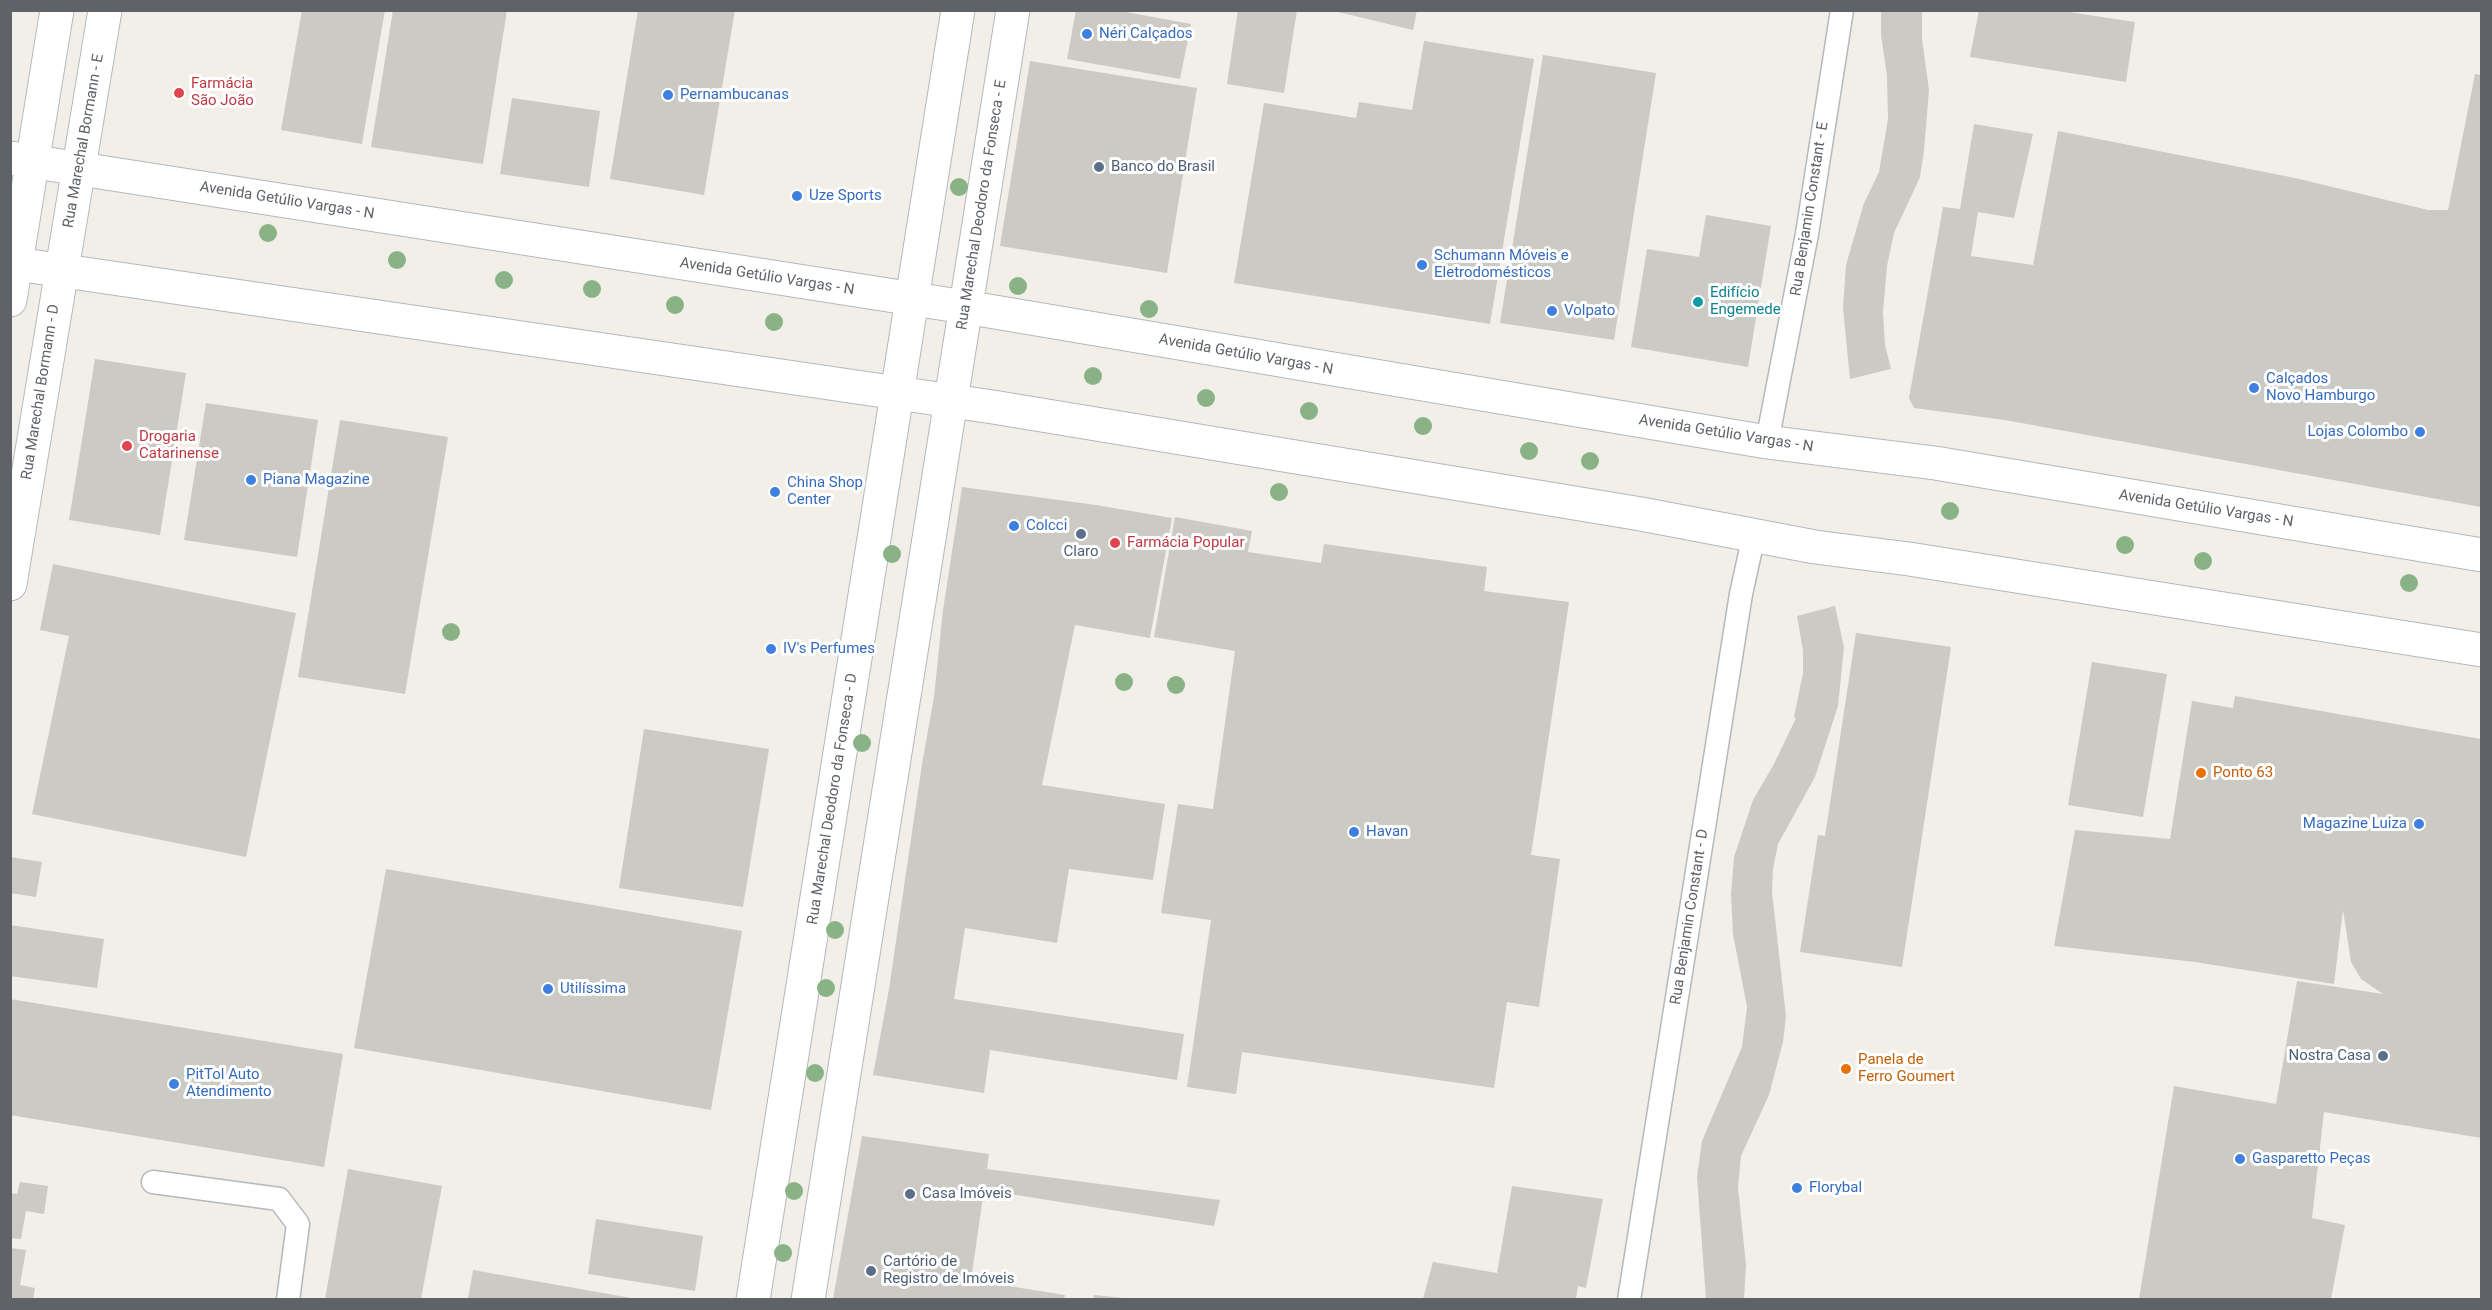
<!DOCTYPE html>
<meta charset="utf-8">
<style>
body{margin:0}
#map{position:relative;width:2492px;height:1310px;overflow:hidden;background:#f1efe8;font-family:Roboto,sans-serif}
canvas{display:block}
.frame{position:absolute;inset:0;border:12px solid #5f6368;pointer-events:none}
</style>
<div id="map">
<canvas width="2492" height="1310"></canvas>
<div class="frame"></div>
</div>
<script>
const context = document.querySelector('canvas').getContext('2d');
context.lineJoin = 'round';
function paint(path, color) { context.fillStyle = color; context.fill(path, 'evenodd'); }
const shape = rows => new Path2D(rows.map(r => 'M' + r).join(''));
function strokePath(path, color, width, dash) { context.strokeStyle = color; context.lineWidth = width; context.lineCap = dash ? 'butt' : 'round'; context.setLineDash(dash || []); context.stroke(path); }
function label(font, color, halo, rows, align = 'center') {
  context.font = font + ' Roboto,sans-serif'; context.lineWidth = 6; context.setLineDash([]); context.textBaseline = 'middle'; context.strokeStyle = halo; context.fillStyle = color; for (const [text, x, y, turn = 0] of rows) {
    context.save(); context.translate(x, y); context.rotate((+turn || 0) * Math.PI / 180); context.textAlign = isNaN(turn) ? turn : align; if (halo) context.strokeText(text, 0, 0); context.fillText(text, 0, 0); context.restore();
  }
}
const building = shape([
 [302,10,385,10,362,144,281,130],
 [393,10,507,10,483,164,371,147],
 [638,10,735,10,704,195,610,179],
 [1076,10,1115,10,1191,24,1180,79,1067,59],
 [1238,10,1297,10,1284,93,1227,84],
 [1330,10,1417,10,1413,30],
 [1881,10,1922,10,1922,39,1929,90,1924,151,1920,177,1894,233,1887,266,1883,312,1885,345,1891,369,1850,379,1843,308,1846,265,1864,203,1879,172,1888,119,1887,76,1881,35],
 [1979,10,2056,10,2135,22,2126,82,1970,57],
 [1424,41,1534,59,1490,324,1234,283,1264,103,1356,118,1359,102,1412,110],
 [1543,55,1656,73,1614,340,1500,323],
 [1030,61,1197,88,1167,273,1000,246],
 [2475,74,2481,75,2481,507,2005,420,1914,408,1909,398,1943,207,1960,209,1974,124,2033,134,2014,218,1978,212,1971,256,2033,265,2058,131,2295,178,2428,210,2448,210],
 [512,98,600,111,589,187,500,174],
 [1706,215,1771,226,1748,367,1631,347,1647,249,1699,257],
 [95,359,186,373,160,535,69,520],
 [206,403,318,420,297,557,184,540],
 [340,420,448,437,405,694,298,677],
 [962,487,1096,505,1172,518,1150,638,1075,625,1042,785,1165,804,1153,880,1069,869,1057,943,965,928,954,999,1184,1034,1177,1080,990,1050,984,1093,873,1075,889,989,922,764,934,697,943,610],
 [1175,517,1252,531,1248,552,1321,563,1324,544,1487,567,1484,591,1569,602,1531,855,1560,859,1539,1007,1507,1002,1494,1088,1242,1052,1236,1094,1187,1087,1211,920,1161,913,1178,804,1213,809,1235,651,1154,637],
 [53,564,296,613,246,857,32,814,69,636,40,630],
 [1835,606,1844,647,1838,706,1815,777,1778,844,1773,869,1772,892,1786,1016,1783,1042,1769,1095,1741,1156,1738,1187,1746,1265,1744,1299,1706,1299,1697,1177,1702,1141,1742,1047,1747,1007,1733,934,1731,894,1734,857,1753,800,1774,764,1796,718,1794,717,1803,673,1803,651,1797,616],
 [1856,633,1951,647,1902,967,1800,952,1818,835,1825,836],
 [2092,662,2167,674,2143,817,2068,805],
 [2235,696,2481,739,2481,1138,2324,1112,2312,1218,2345,1225,2331,1299,2139,1299,2174,1086,2276,1104,2297,981,2383,994,2361,979,2351,962,2343,910,2334,984,2195,962,2054,946,2075,830,2170,839,2192,701,2233,708],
 [644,729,769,749,743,907,619,888],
 [10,857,42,862,36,897,10,893],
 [386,869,742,931,711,1110,354,1048],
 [10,925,104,939,97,988,10,976],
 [10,999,343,1054,324,1167,10,1115],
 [862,1136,989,1154,987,1169,1220,1200,1214,1226,984,1190,971,1280,1065,1295,1064,1299,833,1299],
 [348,1169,442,1186,421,1299,325,1299],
 [20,1182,48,1186,44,1214,26,1211,21,1239,10,1238,10,1193,17,1194],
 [1512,1186,1603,1199,1586,1288,1578,1286,1576,1299,1423,1299,1433,1262,1497,1273],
 [596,1219,703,1236,695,1291,588,1274],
 [10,1248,26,1250,20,1285,35,1288,33,1299,10,1299],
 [473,1270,631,1298,631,1299,468,1299],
 [1094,1295,1123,1298,1123,1299,1093,1299]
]);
const service = shape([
 [1767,442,1807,234,1842,10],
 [153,1182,279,1199,298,1224,288,1300],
 [1629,1300,1741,594,1754,535]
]);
const tertiary = shape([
 [10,158,965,307,1767,442,1935,463,2482,555],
 [10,263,993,407,1641,514,1815,547,1909,559,2482,650],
 [10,300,57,10],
 [10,584,105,10],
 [753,1300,958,10],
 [808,1300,1013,10]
]);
const trees = [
 [959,187],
 [268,233],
 [397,260],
 [504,280],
 [1018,286],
 [592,289],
 [675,305],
 [1149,309],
 [774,322],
 [1093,376],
 [1206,398],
 [1309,411],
 [1423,426],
 [1529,451],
 [1590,461],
 [1279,492],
 [1950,511],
 [2125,545],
 [892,554],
 [2203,561],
 [2409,583],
 [451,632],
 [1124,682],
 [1176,685],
 [862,743],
 [835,930],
 [826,988],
 [815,1073],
 [794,1191],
 [783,1253]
];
const markers = [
 [1087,34,6,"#3f7fe0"],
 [179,93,6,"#e0444e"],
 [668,95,6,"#3f7fe0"],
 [1099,167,6,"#5c6f8a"],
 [797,196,6,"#3f7fe0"],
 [1422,265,6,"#3f7fe0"],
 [1698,302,6,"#0f9aa8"],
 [1552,311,6,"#3f7fe0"],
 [2254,388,6,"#3f7fe0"],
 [2420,432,6,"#3f7fe0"],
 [127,446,6,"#e0444e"],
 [251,480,6,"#3f7fe0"],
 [775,492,6,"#3f7fe0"],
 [1014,526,6,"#3f7fe0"],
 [1081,534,6,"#5c6f8a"],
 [1115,543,6,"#e0444e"],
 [771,649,6,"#3f7fe0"],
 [2201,773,6,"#e8710a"],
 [2419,824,6,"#3f7fe0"],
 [1354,832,6,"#3f7fe0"],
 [548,989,6,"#3f7fe0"],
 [2383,1056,6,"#5c6f8a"],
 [1846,1069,6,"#e8710a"],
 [174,1084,6,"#3f7fe0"],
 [2240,1159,6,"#3f7fe0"],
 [1797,1188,6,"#3f7fe0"],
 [910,1194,6,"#5c6f8a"],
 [871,1271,6,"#5c6f8a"]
];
const shopNames = [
 ["Néri Calçados",1099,34],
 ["Pernambucanas",680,95],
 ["Uze Sports",809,196],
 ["Schumann Móveis e",1434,256],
 ["Eletrodomésticos",1434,273],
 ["Volpato",1564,311],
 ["Calçados",2266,379],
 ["Novo Hamburgo",2266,396],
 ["Lojas Colombo",2408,432,"right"],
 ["Piana Magazine",263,480],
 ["China Shop",787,483],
 ["Center",787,500],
 ["Colcci",1026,526],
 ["IV's Perfumes",783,649],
 ["Magazine Luiza",2407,824,"right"],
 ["Havan",1366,832],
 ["Utilíssima",560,989],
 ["PitTol Auto",186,1075],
 ["Atendimento",186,1092],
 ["Gasparetto Peças",2252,1159],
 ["Florybal",1809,1188]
];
const healthNames = [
 ["Farmácia",191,84],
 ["São João",191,101],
 ["Drogaria",139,437],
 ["Catarinense",139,454],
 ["Farmácia Popular",1127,543]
];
const streetNames = [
 ["Rua Marechal Bormann - E",84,141,-80],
 ["Avenida Getúlio Vargas - N",287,201,9],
 ["Rua Marechal Deodoro da Fonseca - E",982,205,-81],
 ["Rua Benjamin Constant - E",1810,209,-81],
 ["Avenida Getúlio Vargas - N",767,277,9],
 ["Avenida Getúlio Vargas - N",1246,355,10],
 ["Rua Marechal Bormann - D",41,392,-81],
 ["Avenida Getúlio Vargas - N",1726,434,9],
 ["Avenida Getúlio Vargas - N",2206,509,9],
 ["Rua Marechal Deodoro da Fonseca - D",833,799,-81],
 ["Rua Benjamin Constant - D",1690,917,-81]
];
const serviceNames = [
 ["Banco do Brasil",1111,167],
 ["Claro",1081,552,"center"],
 ["Nostra Casa",2371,1056,"right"],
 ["Casa Imóveis",922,1194],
 ["Cartório de",883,1262],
 ["Registro de Imóveis",883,1279]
];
const cultureNames = [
 ["Edifício",1710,293],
 ["Engemede",1710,310]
];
const foodNames = [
 ["Ponto 63",2213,773],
 ["Panela de",1858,1060],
 ["Ferro Goumert",1858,1077]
];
paint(building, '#cccac5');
strokePath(service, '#b5b8bc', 25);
strokePath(tertiary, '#b5b8bc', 35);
strokePath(service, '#fff', 22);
strokePath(tertiary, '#fff', 33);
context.fillStyle = '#89b387';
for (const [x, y] of trees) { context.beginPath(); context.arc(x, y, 9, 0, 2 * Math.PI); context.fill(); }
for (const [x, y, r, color] of markers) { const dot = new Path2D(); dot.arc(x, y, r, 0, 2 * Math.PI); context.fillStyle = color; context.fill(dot); strokePath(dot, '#fff', 2); }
label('15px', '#366cbe', '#fff', shopNames, 'left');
label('15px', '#be3a42', '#fff', healthNames, 'left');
label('15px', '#5f6368', '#fff', streetNames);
label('15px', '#4e5e75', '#fff', serviceNames, 'left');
label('15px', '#0d838f', '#fff', cultureNames, 'left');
label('15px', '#c56008', '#fff', foodNames, 'left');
</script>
